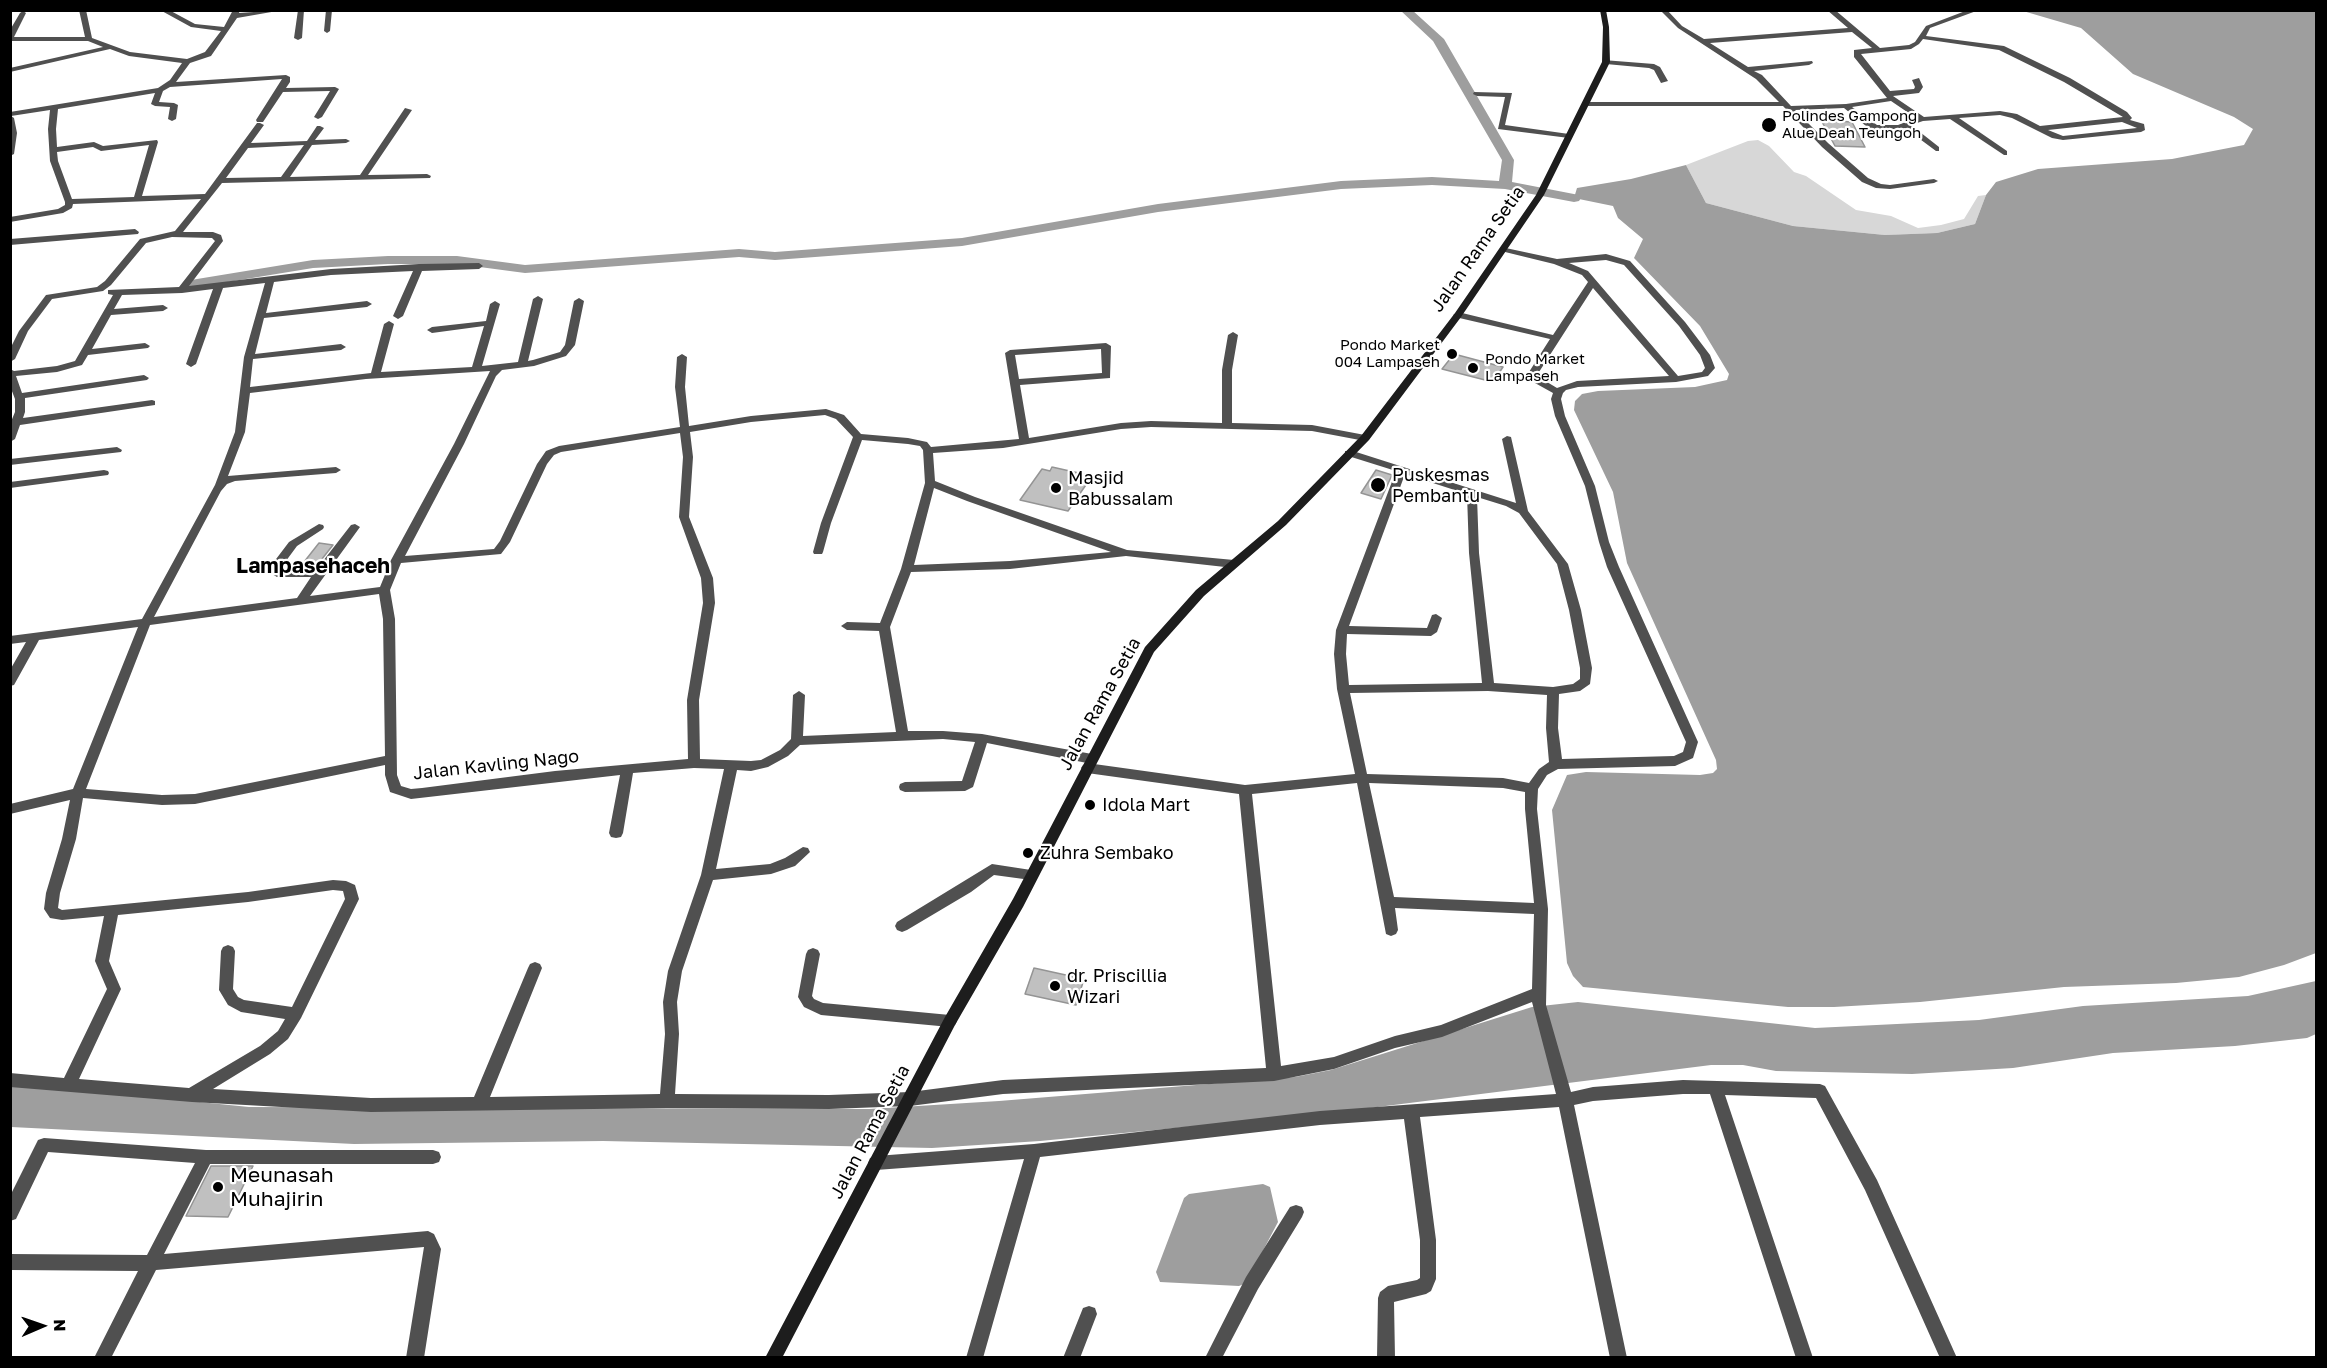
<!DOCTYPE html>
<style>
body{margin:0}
#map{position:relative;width:2327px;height:1368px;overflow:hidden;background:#fff;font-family:"Golos Text",sans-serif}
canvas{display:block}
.frame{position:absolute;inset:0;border:12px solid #000;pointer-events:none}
.north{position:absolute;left:12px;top:1296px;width:60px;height:60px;-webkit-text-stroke:4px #fff;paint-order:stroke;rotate:88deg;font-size:16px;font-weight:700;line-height:24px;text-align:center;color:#000}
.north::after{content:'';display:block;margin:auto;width:21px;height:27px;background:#000;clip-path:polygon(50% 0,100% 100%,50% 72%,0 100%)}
</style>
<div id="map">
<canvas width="2327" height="1368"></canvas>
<div class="frame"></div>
<div class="north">N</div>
</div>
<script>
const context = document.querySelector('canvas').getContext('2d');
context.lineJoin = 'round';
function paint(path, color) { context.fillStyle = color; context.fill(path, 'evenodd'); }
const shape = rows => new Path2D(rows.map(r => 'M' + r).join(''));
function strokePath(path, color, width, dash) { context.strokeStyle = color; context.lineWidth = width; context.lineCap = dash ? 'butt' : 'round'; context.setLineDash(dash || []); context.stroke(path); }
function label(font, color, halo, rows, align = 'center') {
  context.font = font + ' "Golos Text",sans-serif'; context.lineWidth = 4.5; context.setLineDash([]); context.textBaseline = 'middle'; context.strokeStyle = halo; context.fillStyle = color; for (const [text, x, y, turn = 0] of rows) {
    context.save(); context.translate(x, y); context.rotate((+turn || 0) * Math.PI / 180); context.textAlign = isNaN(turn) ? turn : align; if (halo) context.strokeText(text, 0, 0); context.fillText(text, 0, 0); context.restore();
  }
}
const green = shape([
 [1758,140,1769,146,1794,172,1806,176,1856,210,1891,216,1918,228,1941,225,1964,219,1978,196,1986,195,1975,224,1937,233,1885,235,1793,226,1706,203,1686,165,1748,141]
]);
const water = shape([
 [2023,11,2316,11,2316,953,2284,965,2239,977,2176,983,2064,987,1920,1002,1834,1007,1788,1007,1583,987,1573,976,1567,963,1552,810,1567,775,1586,772,1700,775,1713,773,1717,769,1716,760,1627,563,1613,492,1574,410,1575,401,1582,394,1598,391,1695,387,1727,380,1729,374,1700,326,1634,258,1643,239,1618,218,1613,206,1574,198,1577,188,1631,179,1686,165,1706,203,1793,226,1885,235,1937,233,1975,224,1986,195,1996,182,2038,169,2172,159,2244,145,2253,129,2234,117,2133,74,2081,28],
 [2316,981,2316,1034,2307,1038,2235,1046,2113,1053,2013,1068,1912,1074,1776,1071,1743,1065,1711,1065,1322,1114,1040,1141,932,1148,603,1141,354,1144,11,1127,11,1083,249,1107,869,1109,999,1101,1295,1077,1331,1070,1532,1007,1578,1002,1815,1028,1979,1020,2083,1006,2248,996],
 [1263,1184,1270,1187,1278,1222,1246,1283,1239,1286,1160,1282,1156,1272,1184,1198,1189,1194]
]);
const canal = shape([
 [1400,10,1412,10,1444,39,1514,160,1512,182,1579,195,1581,198,1579,201,1574,202,1505,189,1432,185,1341,189,1158,212,962,246,775,260,739,257,525,273,457,264,388,264,313,268,191,288,184,284,191,280,313,260,388,256,457,256,525,265,739,249,775,252,962,238,1158,204,1341,181,1432,177,1499,181,1502,160,1433,41,1400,10]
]);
const building = shape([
 [1821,120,1852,122,1865,147,1835,146,1821,120],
 [1454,354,1469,358,1503,367,1493,382,1442,369,1454,354],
 [1052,467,1092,476,1068,511,1020,500,1042,469,1050,471,1052,467],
 [1376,470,1392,475,1381,499,1361,493,1376,470],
 [319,543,333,545,318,564,304,562,319,543],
 [1034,968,1084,979,1076,1005,1025,994,1034,968],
 [211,1166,253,1166,228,1217,186,1216,211,1166]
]);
const street = shape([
 [79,10,86,10,92,38,130,52,187,59,205,52,221,31,191,27,160,10,169,10,195,24,224,27,233,10,240,10,239,13,283,10,237,18,211,56,190,63,176,82,286,75,290,77,290,82,286,88,335,87,339,89,322,117,318,119,314,117,330,91,283,92,263,122,257,122,256,120,282,79,170,87,163,91,159,102,174,103,178,105,176,119,172,121,168,119,170,107,155,106,151,104,155,93,58,109,56,129,57,147,94,142,103,146,157,140,158,142,142,196,205,194,257,123,260,123,264,125,251,143,307,141,317,126,320,126,324,128,315,140,346,139,350,141,346,143,312,145,290,177,360,175,405,108,412,110,368,175,427,174,431,176,430,178,222,183,183,232,213,232,221,235,223,241,189,286,331,269,419,264,479,263,483,266,479,269,422,271,403,316,398,319,393,316,413,271,331,275,274,282,266,313,367,301,372,304,367,307,264,318,255,354,341,344,346,347,341,350,253,359,250,387,371,373,384,324,389,321,394,324,381,372,472,367,484,326,432,333,427,330,432,327,486,321,490,304,495,301,500,304,482,366,518,362,533,299,538,296,543,299,528,361,533,360,560,352,565,345,574,301,579,298,584,301,575,345,566,356,534,366,502,370,496,376,464,444,405,556,494,549,500,541,537,464,546,451,559,446,680,427,675,387,677,357,682,354,687,357,685,387,689,426,751,416,826,409,844,415,861,434,908,438,927,442,931,447,1019,439,1005,353,1010,350,1106,343,1111,346,1110,378,1020,385,1029,438,1121,423,1151,421,1222,423,1222,370,1228,335,1233,332,1238,335,1232,370,1232,423,1312,425,1365,435,1370,438,1365,441,1312,431,1151,427,1121,429,1003,448,933,453,935,481,975,497,1127,550,1234,560,1240,564,1234,568,1126,556,1010,569,911,572,890,627,908,731,943,731,982,734,1092,754,1096,756,1098,759,1096,762,1092,764,987,743,974,784,973,787,965,791,905,792,900,790,899,787,900,784,905,782,962,781,975,742,943,739,800,745,788,756,768,767,751,771,737,770,716,869,770,864,785,858,803,847,808,848,810,852,795,866,771,874,713,880,682,971,677,1002,679,1034,675,1094,829,1095,910,1092,1003,1080,1266,1068,1239,794,1087,773,1083,771,1081,768,1083,765,1087,763,1245,785,1355,774,1337,689,1334,654,1336,630,1396,471,1345,455,1345,451,1353,451,1516,503,1502,439,1507,436,1511,437,1528,511,1568,564,1581,610,1592,668,1590,684,1580,691,1559,694,1558,728,1562,759,1674,756,1683,752,1686,742,1607,567,1599,542,1585,486,1555,416,1551,399,1553,393,1535,383,1529,372,1550,339,1455,317,1453,315,1458,312,1553,335,1588,282,1582,275,1554,264,1501,251,1501,247,1557,259,1606,254,1630,261,1685,322,1710,355,1715,368,1708,376,1676,382,1578,387,1566,390,1563,393,1561,399,1565,416,1595,486,1609,542,1619,567,1698,742,1693,758,1675,766,1558,769,1547,775,1538,789,1537,809,1548,909,1546,1005,1571,1092,1593,1087,1683,1080,1820,1084,1825,1086,1877,1180,1957,1358,1940,1358,1865,1190,1816,1098,1725,1095,1813,1358,1796,1358,1710,1094,1683,1094,1593,1101,1574,1105,1627,1358,1610,1358,1559,1107,1420,1117,1436,1240,1436,1279,1431,1291,1426,1294,1394,1302,1395,1358,1377,1358,1378,1298,1380,1292,1388,1286,1417,1280,1420,1278,1420,1240,1404,1119,1320,1125,1040,1157,983,1358,966,1358,1024,1159,876,1170,870,1168,868,1163,870,1158,876,1156,1034,1144,1320,1111,1556,1094,1532,1002,1442,1037,1395,1048,1334,1069,1274,1081,1003,1094,910,1106,829,1109,667,1108,371,1112,192,1102,10,1087,10,1073,64,1078,107,989,95,961,104,916,62,920,50,918,44,909,46,893,62,839,70,800,10,814,10,804,73,789,138,627,39,640,14,685,10,686,10,670,26,642,10,644,10,636,142,619,215,485,235,432,244,357,265,283,223,288,196,364,191,367,186,364,213,289,182,293,122,295,114,309,163,305,168,308,163,311,111,315,92,349,145,343,150,346,148,348,88,355,82,365,57,372,16,376,22,393,144,375,149,378,147,380,25,398,25,412,23,418,152,400,155,401,155,405,20,425,15,439,10,442,10,424,15,412,15,399,10,386,10,369,14,371,57,366,75,361,113,295,108,294,108,290,179,287,215,241,212,238,172,237,146,243,111,285,103,291,52,299,28,331,15,359,10,362,10,349,19,331,46,295,97,287,105,281,140,239,175,231,201,199,73,204,72,208,63,213,10,222,10,217,58,209,65,205,65,202,50,161,48,129,50,110,11,116,14,118,17,133,14,154,10,156,10,112,158,88,170,80,182,63,129,56,110,49,10,72,10,68,103,47,88,41,10,41,10,30,20,13,23,11,26,13,14,37,85,37,79,10],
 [149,145,134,197,72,199,58,161,57,152,93,147,101,151,149,145],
 [304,145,281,177,226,178,248,148,304,145],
 [1606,260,1624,265,1679,326,1700,355,1705,368,1702,372,1678,376,1588,271,1569,263,1606,260],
 [1593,288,1669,376,1577,381,1557,388,1542,379,1539,372,1593,288],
 [1101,349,1102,373,1019,379,1015,355,1101,349],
 [490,371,454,444,391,560,380,587,310,596,360,527,355,524,351,525,316,570,280,569,297,546,323,529,324,527,323,525,319,524,289,542,267,571,277,577,311,577,297,598,154,617,221,491,227,484,235,481,336,473,341,470,336,467,228,476,245,432,250,393,366,379,490,371],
 [825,415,836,419,853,437,821,523,813,552,814,554,822,554,823,552,831,523,862,440,908,444,920,446,923,450,925,483,901,569,880,623,847,622,841,626,847,630,879,631,896,732,803,736,805,695,799,691,793,695,791,739,780,750,761,760,751,761,700,759,699,700,715,603,713,578,689,517,693,457,690,432,751,422,825,415],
 [680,433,683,457,679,517,701,578,703,603,687,700,688,759,555,771,422,788,411,789,401,786,397,775,395,619,390,590,401,563,501,554,510,542,547,464,554,455,561,452,680,433],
 [1405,474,1467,494,1469,553,1482,683,1349,685,1346,654,1347,634,1431,636,1437,632,1442,618,1436,614,1432,615,1427,628,1349,626,1405,474],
 [934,488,967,501,1111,552,1010,561,914,565,934,488],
 [1477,497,1506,506,1519,513,1557,564,1569,610,1580,668,1580,679,1573,684,1553,687,1494,683,1479,553,1477,497],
 [379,594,383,619,385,756,195,794,162,795,86,789,150,625,379,594],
 [1488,691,1547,695,1546,728,1549,762,1539,769,1529,783,1503,778,1367,774,1350,693,1488,691],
 [385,765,385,775,390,792,411,799,620,775,609,833,611,837,616,838,621,837,623,833,633,773,694,768,724,769,701,875,668,971,663,1002,665,1034,660,1094,490,1097,542,968,540,964,535,962,530,964,528,968,474,1097,371,1098,213,1089,270,1054,288,1039,301,1018,359,899,355,885,346,881,333,880,248,892,62,910,58,908,60,893,76,839,83,798,162,805,195,804,385,765],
 [1357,783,1386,934,1391,936,1396,934,1398,930,1395,908,1534,914,1532,989,1441,1025,1395,1036,1334,1057,1281,1066,1252,794,1357,783],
 [1369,783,1503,788,1525,792,1525,809,1534,903,1394,897,1369,783],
 [333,890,343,891,345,899,292,1007,244,1000,238,997,233,989,235,951,233,947,228,945,223,947,221,951,219,990,228,1005,241,1012,285,1019,278,1031,260,1046,189,1088,79,1079,121,989,109,961,118,915,248,902,333,890],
 [298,10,304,10,302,38,298,40,294,38,298,10],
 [326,10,332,10,330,31,327,33,324,31,326,10],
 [1660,10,1667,10,1682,26,1704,39,1848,28,1827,10,1835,10,1880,48,1909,45,1915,42,1926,26,1968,10,1979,10,1930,28,1926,36,2004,46,2070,78,2127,112,2132,118,2130,120,2144,124,2145,130,2141,132,2063,140,2052,138,2012,118,2000,115,1959,118,2007,151,2007,155,2004,155,1950,119,1923,121,1911,125,1939,147,1939,151,1936,151,1905,128,1899,129,1873,129,1866,126,1844,108,1795,110,1828,143,1868,178,1881,184,1890,185,1934,179,1938,181,1934,183,1890,189,1876,188,1862,182,1822,147,1783,106,1583,106,1583,102,1779,102,1756,79,1678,28,1660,10],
 [1852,32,1872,48,1854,50,1854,57,1887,98,1846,104,1791,106,1762,75,1754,71,1809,65,1813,63,1812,61,1748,67,1710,43,1852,32],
 [1923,39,1999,50,2064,82,2123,117,2040,126,2017,114,2000,111,1924,117,1893,96,1919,93,1923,87,1919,78,1912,80,1915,87,1914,89,1890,91,1861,54,1911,49,1919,44,1923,39],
 [1891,101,1916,118,1898,125,1877,125,1852,107,1891,101],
 [2122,122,2137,128,2063,136,2048,130,2122,122],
 [1603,60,1654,64,1660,67,1668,81,1661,83,1654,70,1649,68,1606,64,1603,64,1603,60],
 [1474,92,1512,93,1505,125,1569,134,1573,136,1569,138,1498,129,1505,97,1477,96,1473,94,1474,92],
 [135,229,139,232,138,234,10,245,10,239,135,229],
 [117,447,122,450,121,452,10,465,10,459,117,447],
 [104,470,108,471,109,473,108,475,10,488,10,482,104,470],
 [992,864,1031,870,1036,871,1038,875,1036,879,1031,880,994,875,971,892,907,930,902,932,897,930,895,926,897,922,992,864],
 [813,948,818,950,820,954,812,996,814,999,823,1003,950,1015,955,1017,957,1021,955,1025,950,1027,821,1015,804,1007,798,997,806,954,808,950,813,948],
 [44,1138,206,1150,433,1150,439,1152,441,1157,439,1162,433,1164,210,1164,164,1254,428,1231,434,1234,441,1249,424,1358,406,1358,424,1247,156,1270,111,1358,94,1358,138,1271,10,1270,10,1254,147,1255,195,1163,48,1152,16,1219,10,1221,10,1196,38,1140,44,1138],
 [1296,1205,1302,1207,1304,1212,1302,1217,1258,1289,1222,1358,1205,1358,1246,1277,1290,1207,1296,1205],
 [1089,1306,1095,1308,1097,1314,1080,1358,1063,1358,1083,1308,1089,1306]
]);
const secondary = shape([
 [1600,10,1606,10,1609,27,1610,62,1544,195,1461,317,1369,440,1286,525,1204,596,1154,652,1023,907,955,1025,782,1358,765,1358,945,1017,1013,899,1145,647,1196,590,1278,521,1361,436,1455,313,1536,195,1602,62,1603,27,1600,10]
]);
const markers = [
 [1769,125,8,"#000"],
 [1452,354,6,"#000"],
 [1473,368,6,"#000"],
 [1378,485,8,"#000"],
 [1056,488,6,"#000"],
 [1090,805,6,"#000"],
 [1028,853,6,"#000"],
 [1055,986,6,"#000"],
 [218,1187,6,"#000"]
];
const farPoinames = [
 ["Polindes Gampong",1782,116],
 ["Alue Deah Teungoh",1782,133],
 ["Pondo Market",1440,345,"right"],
 ["004 Lampaseh",1440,362,"right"],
 ["Pondo Market",1485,359],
 ["Lampaseh",1485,376]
];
const streetNames = [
 ["Jalan Rama Setia",1478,249,-55],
 ["Jalan Rama Setia",1100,704,-61],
 ["Jalan Kavling Nago",496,765,-6],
 ["Jalan Rama Setia",870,1132,-62]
];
const poiNames = [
 ["Puskesmas",1392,475],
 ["Pembantu",1392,496],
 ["Masjid",1068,478],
 ["Babussalam",1068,499],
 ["Idola Mart",1102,805],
 ["Zuhra Sembako",1040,853],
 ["dr. Priscillia",1067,976],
 ["Wizari",1067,997]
];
const quarterNames = [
 ["Lampasehaceh",313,566]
];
const nearPoinames = [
 ["Meunasah",230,1175],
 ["Muhajirin",230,1199]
];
paint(green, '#d7d7d7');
paint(water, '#9e9e9e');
paint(canal, '#9e9e9e');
paint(building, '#c0c0c0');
strokePath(building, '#949494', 1.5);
paint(street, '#505050');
paint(secondary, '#1d1d1d');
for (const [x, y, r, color] of markers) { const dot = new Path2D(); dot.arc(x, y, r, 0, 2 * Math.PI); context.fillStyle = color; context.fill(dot); strokePath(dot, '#fff', 2); }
label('15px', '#000', '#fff', farPoinames, 'left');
label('18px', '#000', '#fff', streetNames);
label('18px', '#000', '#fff', poiNames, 'left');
label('bold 21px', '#000', '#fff', quarterNames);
label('21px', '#000', '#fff', nearPoinames, 'left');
</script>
